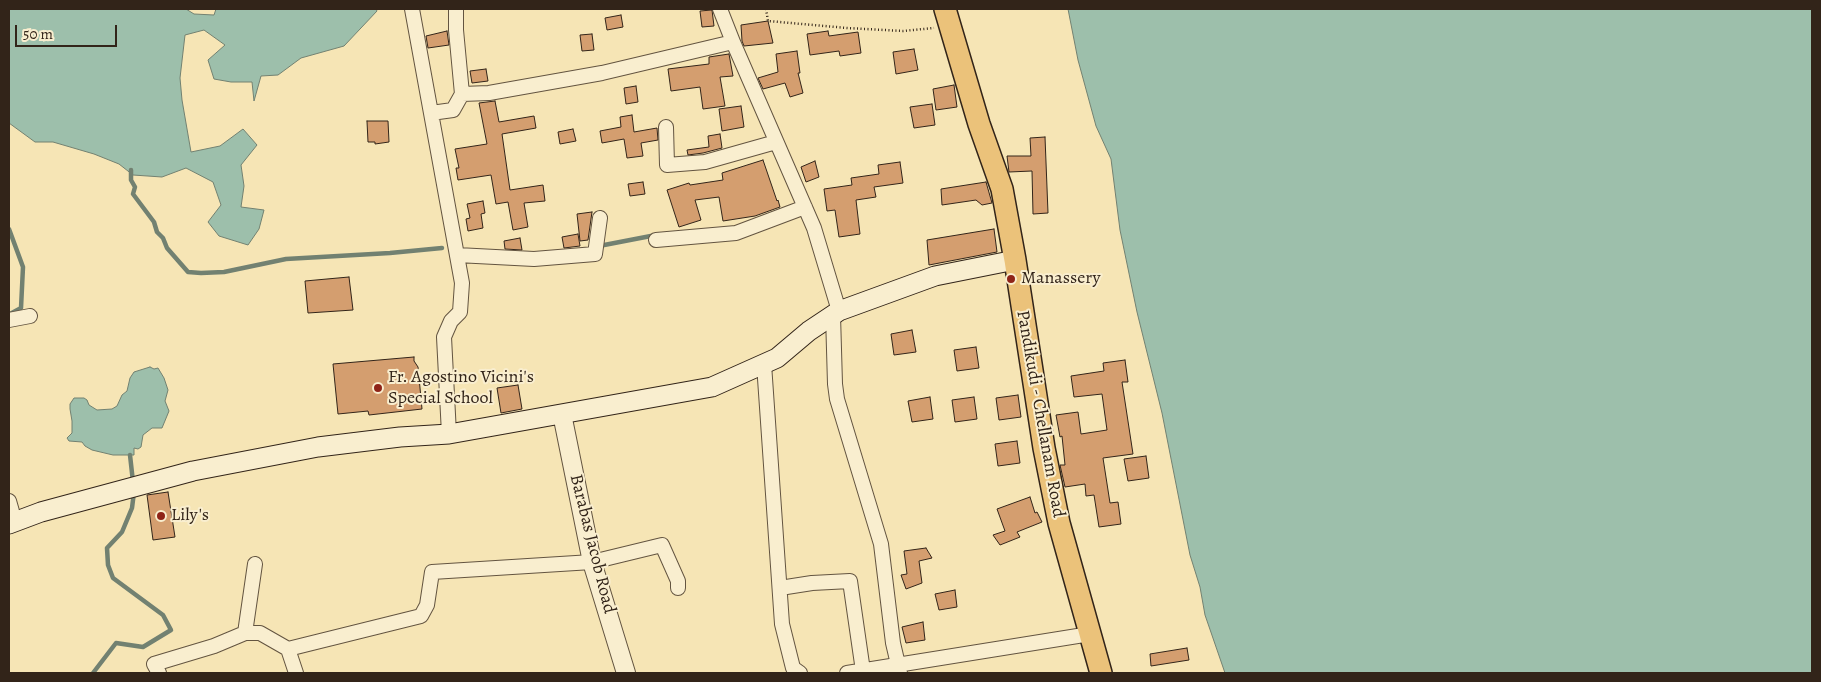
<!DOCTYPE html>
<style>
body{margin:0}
#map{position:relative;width:1821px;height:682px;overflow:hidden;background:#f6e5b5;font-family:Alegreya,serif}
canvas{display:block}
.frame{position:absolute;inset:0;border:10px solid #322419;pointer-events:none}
.scale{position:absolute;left:15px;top:25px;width:102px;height:22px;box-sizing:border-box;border:2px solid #322419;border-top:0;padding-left:6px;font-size:15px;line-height:18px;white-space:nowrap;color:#322419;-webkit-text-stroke:4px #f9eecf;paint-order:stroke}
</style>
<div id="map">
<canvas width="1821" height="682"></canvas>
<div class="frame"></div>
<div class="scale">50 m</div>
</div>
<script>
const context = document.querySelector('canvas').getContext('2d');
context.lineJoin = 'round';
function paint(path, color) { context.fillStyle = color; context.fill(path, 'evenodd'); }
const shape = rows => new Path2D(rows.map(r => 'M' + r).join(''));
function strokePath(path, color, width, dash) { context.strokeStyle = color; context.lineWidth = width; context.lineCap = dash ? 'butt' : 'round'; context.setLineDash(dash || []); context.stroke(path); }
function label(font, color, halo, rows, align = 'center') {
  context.font = font + ' Alegreya,serif'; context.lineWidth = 4; context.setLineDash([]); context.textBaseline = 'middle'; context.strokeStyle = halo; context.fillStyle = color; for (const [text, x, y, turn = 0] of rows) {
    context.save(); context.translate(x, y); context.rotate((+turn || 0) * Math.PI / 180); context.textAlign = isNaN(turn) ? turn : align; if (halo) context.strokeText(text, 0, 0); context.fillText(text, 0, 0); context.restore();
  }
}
const water = shape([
 [9,9,186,9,194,14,214,15,216,9,376,9,377,11,344,46,301,58,278,75,261,76,254,101,252,82,231,82,214,79,208,60,225,45,204,30,185,35,180,78,182,100,191,152,220,146,243,129,257,145,241,165,244,186,241,207,264,210,259,229,248,245,219,236,208,222,221,205,213,182,186,168,162,177,133,175,119,164,94,154,53,142,35,142,9,123,9,9],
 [1068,9,1812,9,1812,673,1225,673,1205,615,1200,587,1190,555,1162,413,1137,312,1120,230,1111,159,1096,126,1078,60,1068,9],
 [150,367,154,369,158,368,164,378,168,390,165,401,169,411,162,428,152,428,143,435,141,447,138,449,134,448,134,455,113,455,92,450,85,446,82,442,69,441,67,438,72,433,72,421,70,409,70,404,74,398,84,398,87,400,89,405,97,410,112,409,117,406,122,395,127,391,130,378,134,372,150,367]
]);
const stream = shape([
 [131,170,131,180,135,187,133,194,154,222,157,232,163,238,167,248,188,272,201,273,224,272,286,259,390,253,442,248],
 [9,229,23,267,21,308,10,314],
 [599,246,656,235],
 [130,455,133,482],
 [93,673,116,643,143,647,171,630,163,615,113,578,108,565,107,548,122,532,132,508,134,492]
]);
const building = shape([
 [712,10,714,26,702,27,700,11,712,10],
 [621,15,623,27,607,30,605,18,621,15],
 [768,21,773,43,744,46,742,41,741,25,768,21],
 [447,31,449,45,428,48,426,36,447,31],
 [828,31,829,36,858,32,861,53,840,56,839,51,810,55,807,34,828,31],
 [592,34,594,50,582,51,580,35,592,34],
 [914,49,918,70,896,74,893,52,914,49],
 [797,51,800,73,798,73,803,93,790,97,785,83,763,89,758,78,778,72,776,54,797,51],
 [729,54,733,76,720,77,725,106,703,109,700,87,671,91,668,69,709,64,709,57,729,54],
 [486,69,488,81,472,83,470,71,486,69],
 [954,85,957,107,936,110,933,89,954,85],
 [636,86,638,102,626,104,624,88,636,86],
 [495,101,499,122,534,116,536,128,502,134,510,190,543,185,545,201,524,203,528,227,513,230,508,202,496,204,491,175,458,180,456,168,459,168,455,149,487,144,479,103,495,101],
 [932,104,935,125,914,128,910,107,932,104],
 [741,106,744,127,722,131,719,109,741,106],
 [632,115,634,132,657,128,658,140,641,143,643,156,627,158,624,139,602,143,600,131,621,127,620,117,632,115],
 [367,121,388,121,389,142,375,144,375,142,368,142,367,121],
 [573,129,576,141,560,144,558,132,573,129],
 [720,134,722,148,703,153,688,155,687,150,709,147,708,136,720,134],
 [1045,137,1048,213,1033,214,1032,171,1009,172,1007,156,1031,156,1030,138,1045,137],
 [763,160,777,201,778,200,780,207,755,216,723,221,719,197,695,200,701,220,679,227,667,190,689,183,690,185,723,180,722,173,763,160],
 [815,161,819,177,806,182,801,167,815,161],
 [900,162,903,183,874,187,876,197,856,200,860,234,839,237,835,210,827,211,824,189,852,185,851,178,879,174,878,165,900,162],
 [643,182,645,194,630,196,628,184,643,182],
 [986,182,992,203,982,205,976,200,942,205,941,189,986,182],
 [483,201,485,213,481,214,483,228,468,231,466,219,470,218,467,204,483,201],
 [592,212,588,240,580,241,577,214,592,212],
 [994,229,997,252,929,265,927,240,994,229],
 [578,234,580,246,564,248,562,237,578,234],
 [520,238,522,250,505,249,504,241,520,238],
 [349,277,353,310,308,313,305,281,349,277],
 [912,330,916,352,894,355,891,334,912,330],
 [976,347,979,368,957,371,954,350,976,347],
 [414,357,414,361,418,367,422,409,369,415,368,411,338,414,333,364,414,357],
 [1125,360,1128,382,1122,382,1133,454,1103,458,1110,503,1118,502,1121,524,1099,527,1094,495,1086,496,1085,484,1065,487,1060,465,1065,465,1062,436,1060,437,1056,415,1078,412,1081,434,1107,430,1102,394,1074,397,1071,376,1104,371,1103,363,1125,360],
 [518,385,522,409,501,413,497,388,518,385],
 [1018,395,1021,417,999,420,996,398,1018,395],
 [930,397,933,419,912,422,908,401,930,397],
 [974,397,977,419,955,422,952,400,974,397],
 [1017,441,1020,463,998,466,995,444,1017,441],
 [1146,456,1149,478,1128,481,1124,459,1146,456],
 [168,492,175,537,153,540,147,495,168,492],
 [1030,497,1035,513,1037,512,1042,522,1017,532,1020,537,1000,545,993,535,1005,531,997,509,1030,497],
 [926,548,932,558,919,561,922,583,906,589,901,575,907,574,904,551,926,548],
 [955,590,957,607,939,610,935,594,955,590],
 [923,622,925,640,906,643,902,627,923,622],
 [1187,648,1189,660,1151,666,1150,654,1187,648]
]);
const path = shape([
 [766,9,768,21,847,28,903,31,934,28]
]);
const minor = shape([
 [412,9,462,283,460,312,451,321,444,337,449,434],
 [456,9,456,30,462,94],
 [720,9,733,42],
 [431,113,453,110,462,94,489,93,602,73,733,42,814,228,839,311],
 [666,127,667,165,705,162,776,142],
 [656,240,736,233,805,207],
 [457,255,534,259,595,254,600,218],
 [833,315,835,384,837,399,881,544,893,643,900,673],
 [9,320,30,316],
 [764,364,782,624,793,668,800,673],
 [9,501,15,522],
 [780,588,812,583,850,581,863,671],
 [245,633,255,564],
 [288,649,421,616,427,605,432,572,592,562,662,545,678,581,678,588],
 [159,673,154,664,214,646,245,633,260,633,288,649,296,673],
 [847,673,1090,634]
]);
const tertiary = shape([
 [562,414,592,562,626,673]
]);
const secondary = shape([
 [9,524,41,512,193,471,318,447,400,437,449,434,712,387,777,358,809,331,839,311,935,276,1015,260]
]);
const primary = shape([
 [945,9,979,124,1002,189,1015,260,1044,448,1059,523,1101,673]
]);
const markers = [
 [1011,279,5,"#8f2418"],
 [378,388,5,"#8f2418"],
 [161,516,5,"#8f2418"]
];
const poiNames = [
 ["Manassery",1021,279],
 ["Fr. Agostino Vicini's",388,378],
 ["Special School",388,399],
 ["Lily's",171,516]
];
const streetNames = [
 ["Pandikudi - Chellanam Road",1040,414,80],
 ["Barabas Jacob Road",592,544,76]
];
paint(water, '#9dbfab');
strokePath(water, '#728171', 1);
strokePath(stream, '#728171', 4.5);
paint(building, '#d49e6f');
strokePath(building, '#322419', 1);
strokePath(minor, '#635440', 16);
strokePath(tertiary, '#635440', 20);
strokePath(secondary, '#322419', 21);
strokePath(primary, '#322419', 24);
strokePath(path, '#322419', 2.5, [1, 2.5]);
strokePath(minor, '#f9eecf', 14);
strokePath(tertiary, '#f9eecf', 18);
strokePath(secondary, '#f9eecf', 19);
strokePath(primary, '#ebc27a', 21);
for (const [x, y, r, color] of markers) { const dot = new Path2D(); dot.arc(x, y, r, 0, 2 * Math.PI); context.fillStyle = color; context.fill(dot); strokePath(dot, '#f9eecf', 2); }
label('18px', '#322419', '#f9eecf', poiNames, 'left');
label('18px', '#322419', '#f9eecf', streetNames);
</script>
